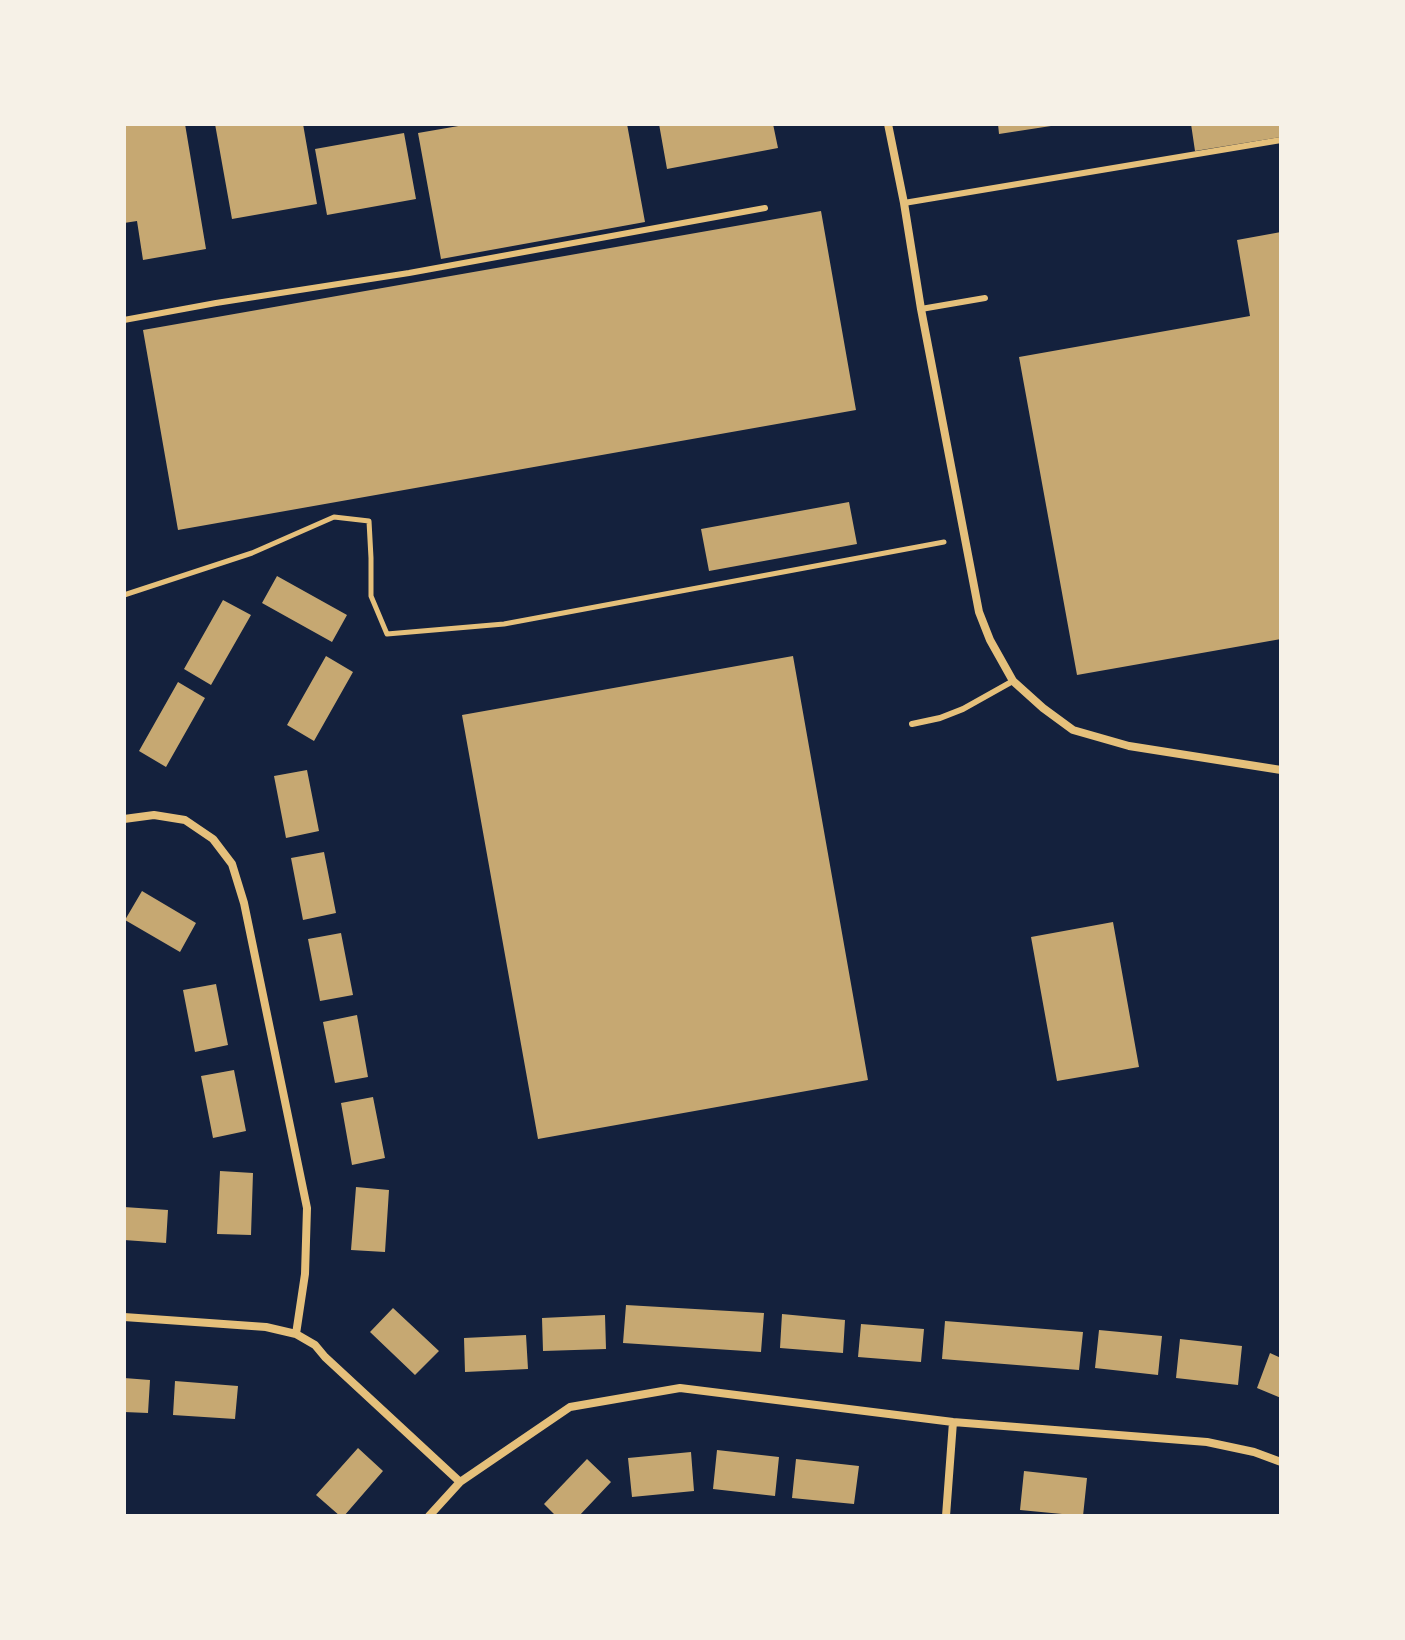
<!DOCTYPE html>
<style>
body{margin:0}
#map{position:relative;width:1405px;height:1640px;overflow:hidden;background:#14213d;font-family:"Playfair Display",serif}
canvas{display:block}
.frame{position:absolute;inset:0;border:126px solid #f6f1e7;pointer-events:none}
</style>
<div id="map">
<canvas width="1405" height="1640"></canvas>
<div class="frame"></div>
</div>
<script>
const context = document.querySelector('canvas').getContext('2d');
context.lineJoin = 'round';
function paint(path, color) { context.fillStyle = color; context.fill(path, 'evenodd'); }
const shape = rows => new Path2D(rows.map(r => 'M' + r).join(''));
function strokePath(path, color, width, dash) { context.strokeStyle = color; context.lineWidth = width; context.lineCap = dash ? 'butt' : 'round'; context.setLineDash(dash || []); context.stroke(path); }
const building = shape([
 [124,124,185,124,206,249,143,260,137,221,124,223],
 [215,124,303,124,317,204,232,219],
 [470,124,627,124,645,222,441,259,418,133],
 [659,124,773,124,778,148,667,169],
 [998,124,1051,124,1051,126,999,134],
 [1191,124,1281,124,1281,137,1195,151],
 [404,133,416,199,327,215,315,149],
 [821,211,856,410,178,530,143,330],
 [1281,232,1281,639,1077,675,1019,357,1250,316,1237,240],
 [849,502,857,544,709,571,701,529],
 [277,576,347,615,332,642,262,603],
 [223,600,251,615,211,685,184,669],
 [326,656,353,672,314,741,287,725],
 [793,656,868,1080,538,1139,462,715],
 [178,682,205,698,166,767,139,751],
 [307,770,319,831,286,838,274,776],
 [324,852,336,913,303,920,291,858],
 [142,891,196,923,180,952,125,920],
 [1113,922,1139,1067,1057,1081,1031,937],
 [341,933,353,995,320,1001,308,939],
 [216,984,228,1045,195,1052,183,990],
 [357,1015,368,1077,335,1083,323,1022],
 [234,1070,246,1131,213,1138,201,1076],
 [373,1097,385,1158,352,1165,341,1103],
 [220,1171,253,1173,251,1235,217,1234],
 [356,1187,389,1190,385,1252,351,1250],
 [124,1207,168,1210,166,1243,124,1240],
 [626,1305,764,1313,761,1352,623,1343],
 [393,1308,439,1351,415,1375,370,1332],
 [782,1314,845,1320,843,1353,780,1348],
 [605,1315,606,1349,543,1351,542,1318],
 [945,1321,1083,1332,1079,1370,942,1359],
 [861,1324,924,1329,921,1362,858,1357],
 [1099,1330,1162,1336,1158,1375,1095,1368],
 [526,1335,528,1369,465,1372,464,1338],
 [1180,1339,1242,1346,1238,1385,1176,1378],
 [1270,1353,1281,1358,1281,1398,1257,1388],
 [124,1378,150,1380,148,1413,124,1412],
 [175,1381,238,1386,235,1419,173,1415],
 [358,1448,383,1471,344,1516,340,1516,316,1495],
 [717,1450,779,1457,775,1496,713,1489],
 [691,1452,694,1491,632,1497,628,1458],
 [587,1459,611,1482,579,1516,556,1516,544,1504],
 [796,1459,859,1466,854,1504,792,1498],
 [1024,1471,1087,1478,1083,1516,1020,1510]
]);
const path = shape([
 [124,595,252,553,334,517,369,521,371,558,371,596,387,634,504,624,944,542]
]);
const service = shape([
 [904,203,1281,140],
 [921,309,985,298],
 [124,320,216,303,409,273,765,208],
 [912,724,940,718,963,709,1013,681]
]);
const minor = shape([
 [888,124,904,203,921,309,979,612,990,640,1013,681,1043,708,1073,730,1129,746,1281,770],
 [124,819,154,815,185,820,213,839,232,864,244,903,307,1208,305,1274,296,1334],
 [124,1317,266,1327,296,1334,315,1345,325,1357,460,1482],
 [429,1516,460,1482,570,1407,680,1388,953,1422,1207,1442,1254,1452,1281,1462],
 [946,1516,953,1422]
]);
paint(building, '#c6a872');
strokePath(path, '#e5c07b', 5);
strokePath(service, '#e5c07b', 6);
strokePath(minor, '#e5c07b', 8);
</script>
